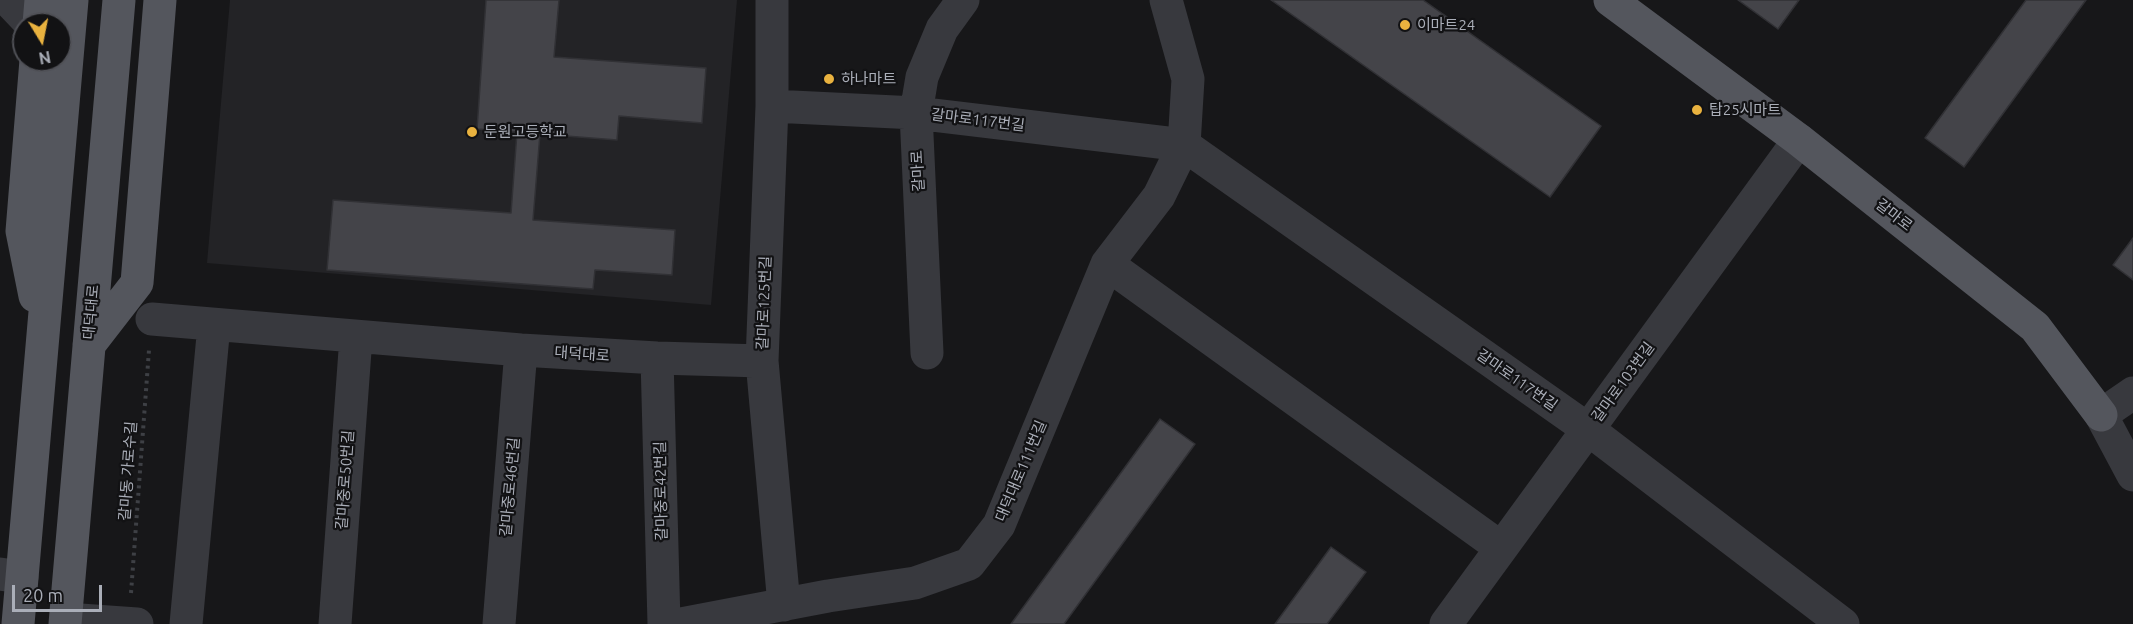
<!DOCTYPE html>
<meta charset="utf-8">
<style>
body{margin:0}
#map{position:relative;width:2133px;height:624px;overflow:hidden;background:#171719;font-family:Ubuntu,sans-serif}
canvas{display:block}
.north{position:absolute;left:12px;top:12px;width:60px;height:60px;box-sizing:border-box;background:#121214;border:2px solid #4f5056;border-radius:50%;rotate:170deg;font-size:16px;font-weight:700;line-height:24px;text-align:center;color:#aaaeb8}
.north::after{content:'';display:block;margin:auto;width:21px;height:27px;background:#e9b23f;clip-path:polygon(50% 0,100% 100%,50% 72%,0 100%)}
.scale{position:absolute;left:12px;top:585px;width:90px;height:27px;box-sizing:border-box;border:3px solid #aaaeb8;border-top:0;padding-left:8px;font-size:18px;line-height:21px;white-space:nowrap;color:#aaaeb8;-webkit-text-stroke:4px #121214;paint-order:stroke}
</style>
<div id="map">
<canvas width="2133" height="624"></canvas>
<div class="north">N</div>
<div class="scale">20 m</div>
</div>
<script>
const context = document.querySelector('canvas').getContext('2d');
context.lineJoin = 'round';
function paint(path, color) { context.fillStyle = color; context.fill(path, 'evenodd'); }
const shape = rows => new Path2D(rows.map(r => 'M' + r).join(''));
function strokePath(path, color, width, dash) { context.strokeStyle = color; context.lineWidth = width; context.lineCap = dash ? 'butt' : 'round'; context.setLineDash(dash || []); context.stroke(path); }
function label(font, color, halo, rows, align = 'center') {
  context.font = font + ' Ubuntu,"Noto Sans KR",sans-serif'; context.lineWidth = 4.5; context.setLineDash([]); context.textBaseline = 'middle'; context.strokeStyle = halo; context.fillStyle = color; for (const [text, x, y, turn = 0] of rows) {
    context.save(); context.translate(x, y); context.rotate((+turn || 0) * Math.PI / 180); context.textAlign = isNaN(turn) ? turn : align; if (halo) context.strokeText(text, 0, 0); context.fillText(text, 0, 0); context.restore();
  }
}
const built = shape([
 [230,0,737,0,711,305,207,263]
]);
const building = shape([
 [486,0,559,0,554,57,706,68,702,123,619,116,617,140,540,134,533,220,675,230,672,275,595,270,593,289,327,270,333,200,511,213,517,132,477,129,486,0],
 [1271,0,1423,0,1601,126,1550,197,1271,0],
 [1738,0,1799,0,1778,29,1738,0],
 [2026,0,2086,0,1964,167,1925,138,2026,0],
 [2133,238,2133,280,2113,265,2133,238],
 [1160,419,1195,444,1064,624,1011,624,1160,419],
 [1331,547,1366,572,1327,624,1275,624,1331,547]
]);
const path = shape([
 [131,593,149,350]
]);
const minor = shape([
 [8,0,31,24],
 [772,0,772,106,762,361,784,605],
 [772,106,916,113,1184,145,1589,430,1843,624],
 [1107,264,1500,547],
 [152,319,521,350,657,358,762,361],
 [927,353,916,113,922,77,942,29,963,0],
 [657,358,664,624],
 [2133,393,2101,415,2133,475],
 [0,574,22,577],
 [66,619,137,624],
 [186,624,214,325],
 [335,624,356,337],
 [499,624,521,350],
 [681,624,828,596,915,583,969,564,999,525,1107,264,1159,196,1184,145,1188,79,1166,0],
 [1446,624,1799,140]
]);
const major = shape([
 [1610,0,1799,140,2035,327,2101,415],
 [39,24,41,0],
 [35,296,22,231,36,60],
 [89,345,137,283,160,0],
 [18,624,72,0],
 [65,624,119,0]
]);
const markers = [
 [1405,25,6,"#e9b23f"],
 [829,79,6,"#e9b23f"],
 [1697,110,6,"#e9b23f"],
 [472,132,6,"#e9b23f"]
];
const poiNames = [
 ["이마트24",1417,25],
 ["하나마트",841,79],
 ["탑25시마트",1709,110],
 ["둔원고등학교",484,132]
];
const streetNames = [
 ["갈마로117번길",978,120,7],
 ["갈마로",918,171,-93],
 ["갈마로",1894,215,38],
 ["갈마로125번길",764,303,-88],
 ["대덕대로",91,312,-85],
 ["대덕대로",582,354,4],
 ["갈마로117번길",1517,380,35],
 ["갈마로103번길",1623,382,-54],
 ["갈마동 가로수길",128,471,-86],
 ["대덕대로111번길",1021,471,-67],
 ["갈마중로50번길",345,480,-86],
 ["갈마중로46번길",510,487,-85],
 ["갈마중로42번길",661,491,-91]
];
paint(built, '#232326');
paint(building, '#444449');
strokePath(building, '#313135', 1.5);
strokePath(path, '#3e4045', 4, [3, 4.5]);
strokePath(minor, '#38393e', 33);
strokePath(major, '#54565d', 33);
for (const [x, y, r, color] of markers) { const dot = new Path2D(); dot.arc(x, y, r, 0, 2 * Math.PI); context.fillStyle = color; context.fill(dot); strokePath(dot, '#121214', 2); }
label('15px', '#aaaeb8', '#121214', poiNames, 'left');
label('15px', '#aaaeb8', '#121214', streetNames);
</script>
